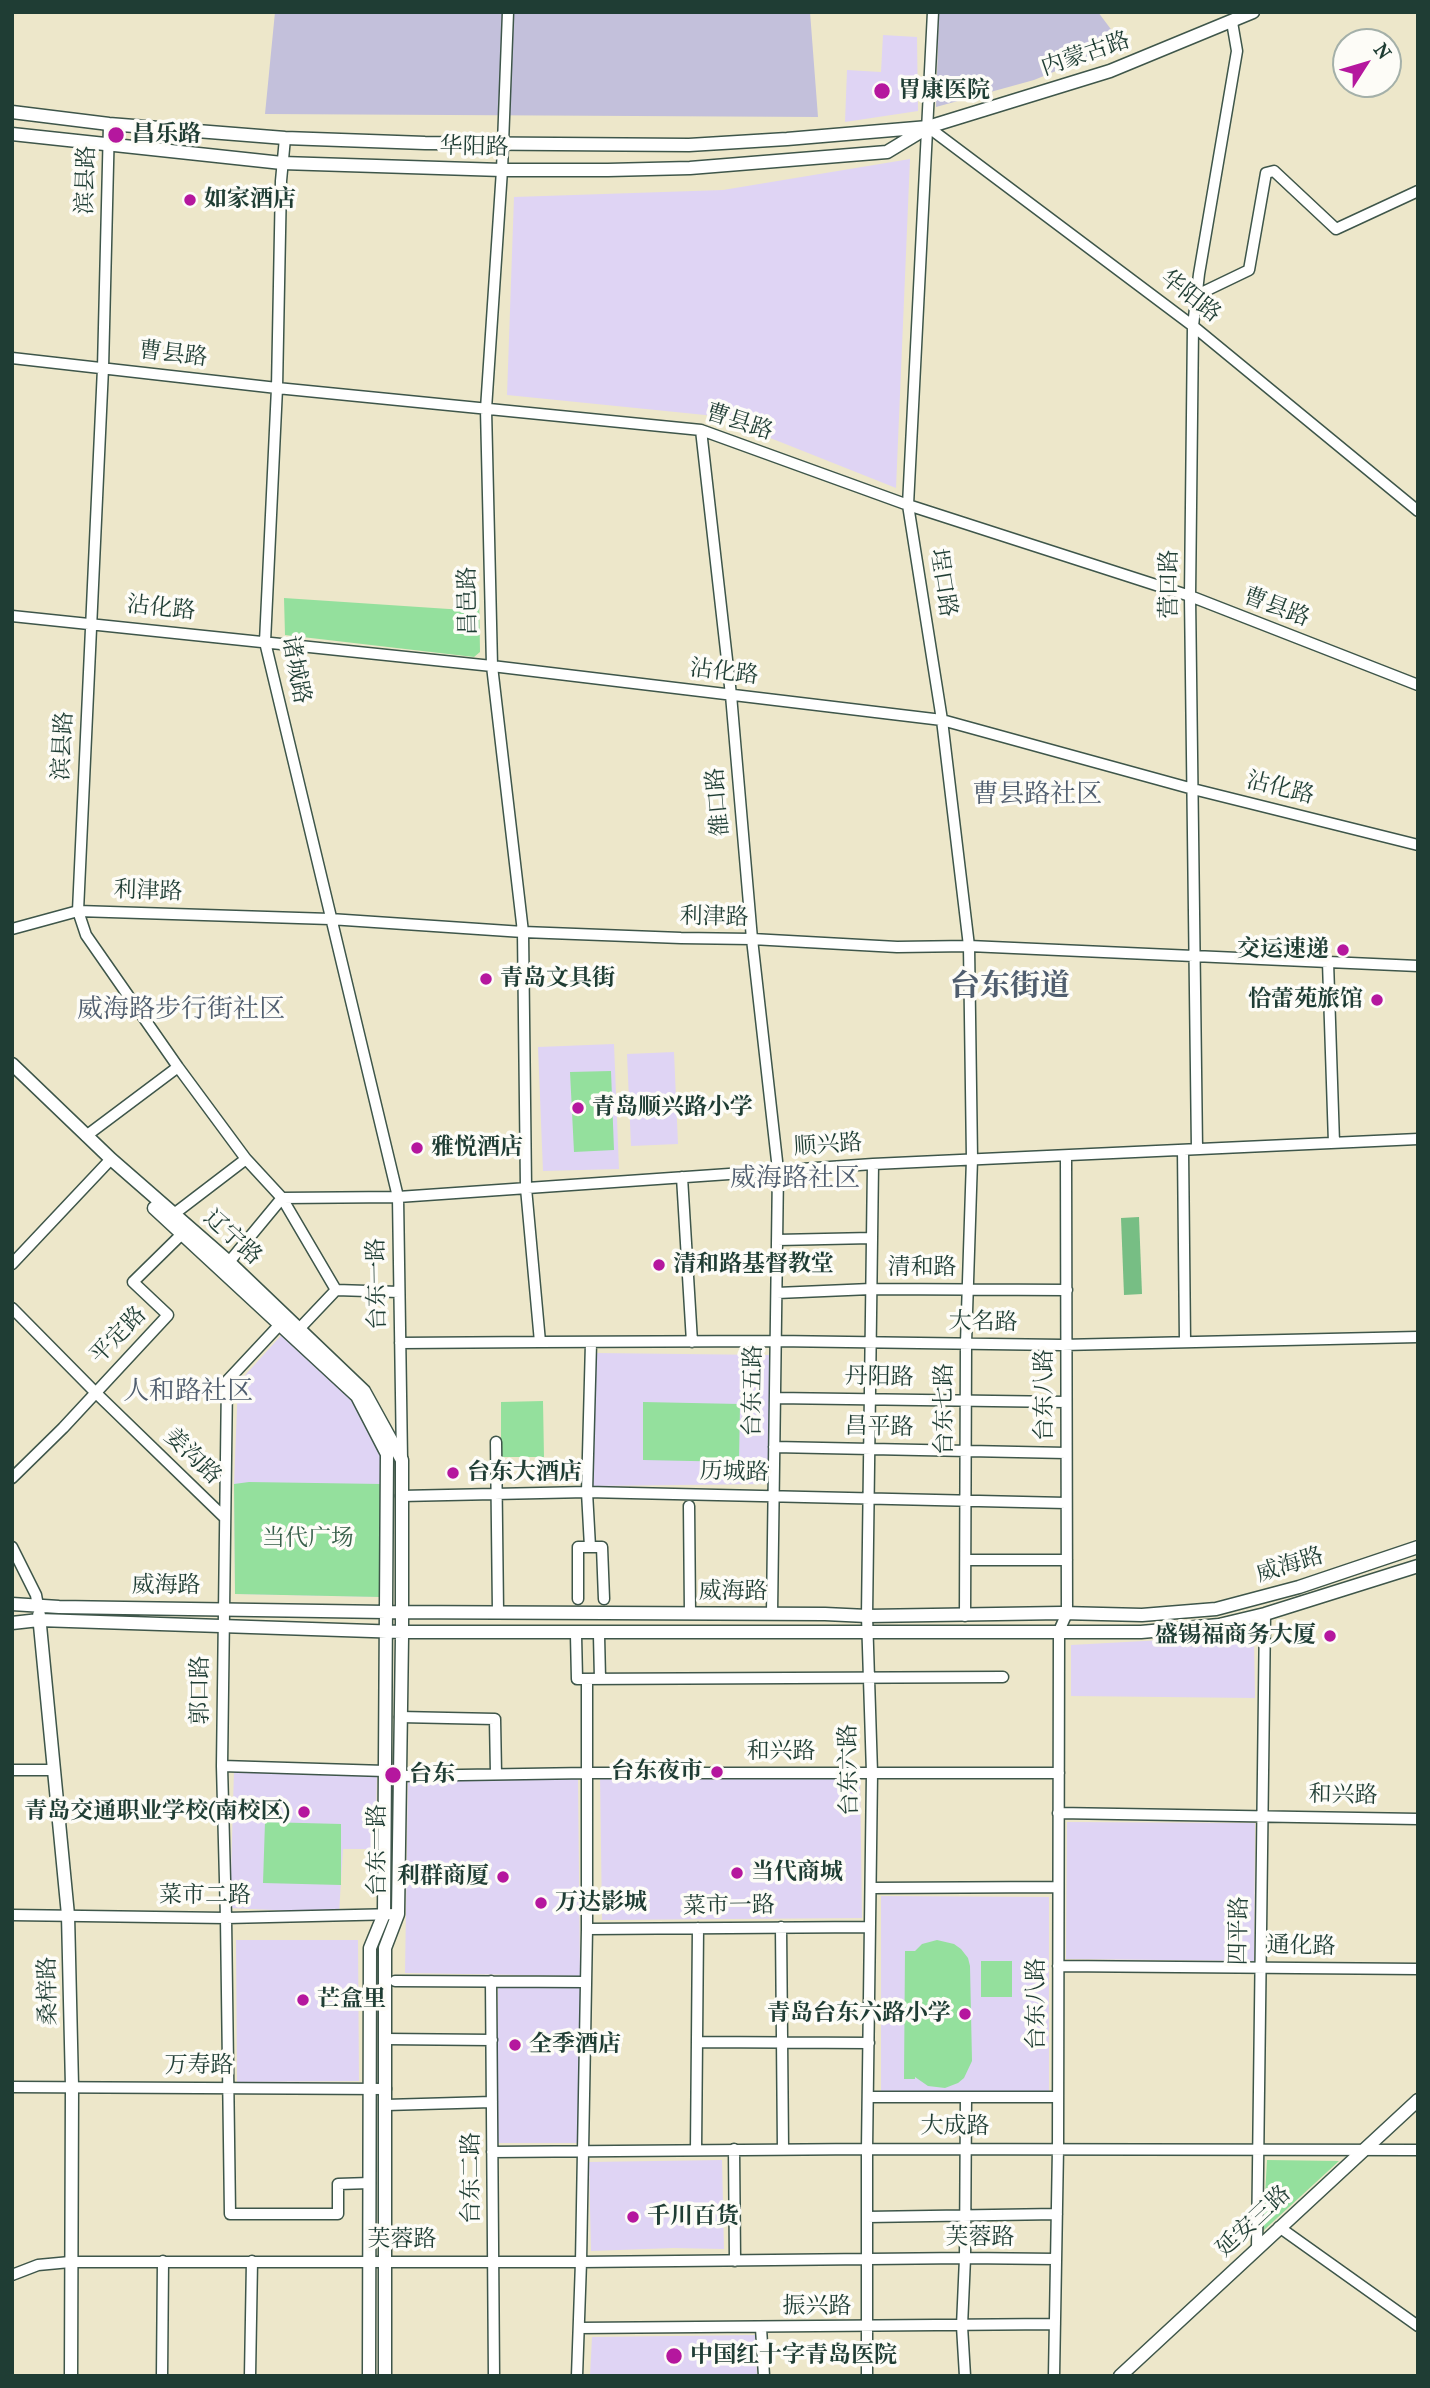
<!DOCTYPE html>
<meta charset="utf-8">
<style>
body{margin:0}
#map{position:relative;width:1430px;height:2388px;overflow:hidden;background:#ede7ca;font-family:"IM FELL French Canon",serif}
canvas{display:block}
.frame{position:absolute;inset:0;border:14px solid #1f3d34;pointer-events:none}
.north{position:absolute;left:1332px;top:28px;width:70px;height:70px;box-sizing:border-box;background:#fdfcf7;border:2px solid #a4b0a9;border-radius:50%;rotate:53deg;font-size:19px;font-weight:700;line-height:28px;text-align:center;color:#1f3d34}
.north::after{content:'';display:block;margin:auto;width:24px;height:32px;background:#b5179e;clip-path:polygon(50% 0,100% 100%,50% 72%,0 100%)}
</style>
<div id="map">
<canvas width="1430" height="2388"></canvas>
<div class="frame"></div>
<div class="north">N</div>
</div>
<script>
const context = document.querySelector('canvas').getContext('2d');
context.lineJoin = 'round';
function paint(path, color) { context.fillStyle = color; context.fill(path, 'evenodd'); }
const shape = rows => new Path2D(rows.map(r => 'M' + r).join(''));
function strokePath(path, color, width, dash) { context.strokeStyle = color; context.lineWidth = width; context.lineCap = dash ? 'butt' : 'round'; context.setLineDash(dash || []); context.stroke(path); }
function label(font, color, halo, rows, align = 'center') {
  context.font = font + ' "IM FELL French Canon","Noto Serif SC",serif'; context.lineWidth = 7; context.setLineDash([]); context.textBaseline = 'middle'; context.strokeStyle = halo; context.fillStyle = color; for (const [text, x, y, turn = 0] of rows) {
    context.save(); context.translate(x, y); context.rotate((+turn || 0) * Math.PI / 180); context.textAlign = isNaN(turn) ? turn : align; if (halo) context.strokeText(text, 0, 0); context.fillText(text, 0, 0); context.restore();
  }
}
const built = shape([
 [883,35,917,37,918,111,845,122,847,70,881,72],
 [910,159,896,488,715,416,507,395,514,197,723,190],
 [614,1044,619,1169,543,1171,538,1047],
 [674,1052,678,1144,631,1146,627,1054],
 [286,1330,355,1399,382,1455,380,1597,235,1594,234,1484,238,1383],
 [595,1353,771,1355,770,1484,593,1486],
 [1254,1635,1255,1698,1071,1696,1071,1645],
 [234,1770,377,1776,375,1849,343,1849,339,1913,230,1908],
 [578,1773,580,1976,405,1973,408,1777],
 [860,1773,862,1918,602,1920,600,1774],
 [1067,1822,1255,1823,1254,1961,1066,1959],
 [881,1896,1049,1897,1049,2091,881,2091],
 [236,1940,358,1940,359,2081,237,2082],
 [581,1986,578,2143,498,2143,498,1988],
 [722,2160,724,2249,674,2248,591,2251,589,2162],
 [755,2335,757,2376,590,2376,592,2337]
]);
const industrial = shape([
 [275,12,810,12,818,117,265,114],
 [939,12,1098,12,1122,44,1034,80,936,107]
]);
const green = shape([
 [463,589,479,591,480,652,474,657,285,635,284,598,464,610],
 [611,1071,614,1150,574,1152,570,1072],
 [543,1401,544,1457,501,1457,501,1402],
 [643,1402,740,1404,739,1462,643,1460],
 [249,1482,382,1484,380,1597,235,1594,234,1484],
 [265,1822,341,1824,341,1885,263,1883],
 [937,1940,954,1944,961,1949,968,1958,970,1966,972,2061,964,2078,958,2083,945,2088,928,2086,915,2077,915,2079,904,2079,905,1951,915,1951,922,1944],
 [981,1961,1012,1961,1012,1997,981,1997],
 [1267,2160,1339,2161,1263,2231]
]);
const forest = shape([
 [1139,1217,1142,1294,1124,1295,1121,1218]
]);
const minor = shape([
 [508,12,502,170,486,409,492,666,523,932,526,1188,540,1342,776,1341,1062,1345,1418,1337],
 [933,12,908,505,942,720,969,946,972,1159,966,1343,965,1616],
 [109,124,103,368,78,911,86,935,178,1067,246,1159,282,1198,336,1290],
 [928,127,1193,326,1418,511],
 [285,138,281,181,277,388,265,642,398,1197,402,1460],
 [1197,295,1249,270,1266,173,1274,171,1336,229,1418,191],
 [12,358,277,388,701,430,908,505,1190,596,1418,685],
 [701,430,731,695,752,939,778,1170,772,1613],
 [12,616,492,666,942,720,1193,789,1418,845],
 [12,929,78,911,330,919,523,932,681,938,752,939,897,947,969,946,1418,966],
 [1328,962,1334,1143],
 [86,1136,178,1067],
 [1197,1149,1190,596,1193,326,1199,274,1237,51,1232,22],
 [1183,1150,1185,1342],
 [682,1177,692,1342],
 [174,1214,246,1159],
 [777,1240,872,1238],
 [229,1262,282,1198,398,1197,873,1164,1418,1139],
 [12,1264,111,1159],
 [777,1293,871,1289,1067,1290],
 [12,1308,95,1392,224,1517],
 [285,1319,227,1381,222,1766,226,1918,230,2214,338,2214,338,2184,370,2183],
 [299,1329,336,1290,399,1292],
 [400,1343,540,1342],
 [775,1398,1066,1402],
 [496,1442,498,1612],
 [774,1447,1066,1453],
 [12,1478,63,1428,168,1315,133,1282,188,1228],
 [401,1496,587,1492,1066,1503],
 [689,1506,690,1613],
 [12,1547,36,1595,38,1606],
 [590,1547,587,1492,591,1343],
 [966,1560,1067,1560],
 [578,1599,578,1547,602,1547,604,1599],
 [576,1635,577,1679,1003,1677],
 [599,1635,600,1679],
 [400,1717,495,1719,496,1774],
 [222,1766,385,1771],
 [12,1770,54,1770],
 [399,1776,587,1773,1059,1773],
 [1058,1813,1418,1819],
 [871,1888,1058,1887],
 [12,1915,226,1918,398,1914],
 [781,1927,783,2149],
 [587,1929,870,1927],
 [1058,1966,1418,1969],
 [395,1981,586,1982],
 [491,1981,494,2376],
 [385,2039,492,2040],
 [697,2042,869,2043],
 [12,2087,386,2089],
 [868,2097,1058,2097],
 [386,2105,492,2102],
 [734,2149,735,2261],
 [696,2150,698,1928],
 [492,2152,867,2149,1418,2150],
 [867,2217,1057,2214],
 [1279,2227,1418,2326],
 [1257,2248,1265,1614],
 [12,2275,38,2265,70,2262,581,2262,965,2258,1056,2259],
 [579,2328,1055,2324],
 [761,2328,764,2376],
 [162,2376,163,2261],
 [250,2376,252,2261],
 [577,2376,581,2262,587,1929,587,1679],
 [867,2376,867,2149,872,1773,867,1616,873,1164],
 [965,2376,962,2326,965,2258,966,2097],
 [1054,2376,1058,2148,1059,1631,1067,1613,1066,1156]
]);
const major = shape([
 [12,112,109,124,285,138,425,143,689,145,787,139,928,127,1110,71,1253,12],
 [12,134,282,163,502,170,608,170,690,168,887,152,925,129],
 [12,1064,111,1159,229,1262,364,1391,402,1460,402,1637,398,1914,385,1948,385,2376],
 [154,1208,357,1396,387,1454,384,1914,370,1948,369,2376],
 [12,1604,59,1607,386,1612,825,1614,867,1616,1062,1613,1142,1615,1216,1609,1299,1587,1418,1547],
 [39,1615,68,1915,72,2086,71,2376],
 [12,1623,39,1620,402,1632,1141,1632,1219,1625,1265,1614,1418,1566],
 [1120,2376,1418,2100]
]);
const markers = [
 [882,91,9,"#b5179e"],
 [116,135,9,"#b5179e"],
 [190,200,7,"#b5179e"],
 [1343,950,7,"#b5179e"],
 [486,979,7,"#b5179e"],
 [1377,1000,7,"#b5179e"],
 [578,1108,7,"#b5179e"],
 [417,1148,7,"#b5179e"],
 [659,1265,7,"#b5179e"],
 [453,1473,7,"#b5179e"],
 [1330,1636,7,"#b5179e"],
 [717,1772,7,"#b5179e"],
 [393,1775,9,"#b5179e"],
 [304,1812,7,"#b5179e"],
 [737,1873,7,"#b5179e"],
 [503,1877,7,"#b5179e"],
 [541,1903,7,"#b5179e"],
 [303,2000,7,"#b5179e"],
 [965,2014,7,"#b5179e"],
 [515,2045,7,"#b5179e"],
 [633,2217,7,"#b5179e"],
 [674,2356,9,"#b5179e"]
];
const streetNames = [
 ["内蒙古路",1086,55,-19],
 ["华阳路",474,148,1],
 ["滨县路",87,180,-88],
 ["华阳路",1190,297,38],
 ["曹县路",173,355,7],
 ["曹县路",739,423,18],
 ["埕口路",942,583,81],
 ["营口路",1170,584,-90],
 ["昌邑路",469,601,-91],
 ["曹县路",1276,608,21],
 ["沾化路",161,609,6],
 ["诸城路",295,670,79],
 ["沾化路",724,673,7],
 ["滨县路",64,746,-87],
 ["沾化路",1280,789,14],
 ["雒口路",719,802,-95],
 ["利津路",148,892,2],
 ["利津路",714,918,1],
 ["顺兴路",828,1146,-4],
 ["辽宁路",232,1238,42],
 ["清和路",922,1268],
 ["台东一路",378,1284,-91],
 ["大名路",983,1323,1],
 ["平定路",119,1336,-46],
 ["丹阳路",879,1378,1],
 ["台东五路",754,1391,-89],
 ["台东八路",1045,1395,-90],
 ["台东七路",945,1409,-90],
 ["昌平路",879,1428,1],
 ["姜沟路",192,1457,44],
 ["历城路",734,1473,1],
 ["威海路",1290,1566,-17],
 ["威海路",166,1586],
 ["威海路",733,1592],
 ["郭口路",201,1690,-90],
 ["和兴路",781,1752],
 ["台东六路",850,1770,-91],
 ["和兴路",1343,1796,1],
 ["台东一路",378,1850,-90],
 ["菜市二路",205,1896],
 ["菜市一路",729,1907,-1],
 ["四平路",1240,1931,-89],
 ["通化路",1301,1947,1],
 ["桑梓路",49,1991,-91],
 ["台东八路",1037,2004,-90],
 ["万寿路",199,2066],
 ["大成路",955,2127],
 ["台东二路",472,2178,-90],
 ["延安三路",1254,2222,-43],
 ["芙蓉路",980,2238],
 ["芙蓉路",402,2240],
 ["振兴路",817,2307]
];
const poiNames = [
 ["胃康医院",898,91],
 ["昌乐路",132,135],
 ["如家酒店",204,200],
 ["交运速递",1329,950,"right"],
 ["青岛文具街",500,979],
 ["恰蕾苑旅馆",1363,1000,"right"],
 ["青岛顺兴路小学",592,1108],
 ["雅悦酒店",431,1148],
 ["清和路基督教堂",673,1265],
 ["台东大酒店",467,1473],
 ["盛锡福商务大厦",1316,1636,"right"],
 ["台东夜市",703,1772,"right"],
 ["台东",409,1775],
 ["青岛交通职业学校(南校区)",290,1812,"right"],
 ["当代商城",751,1873],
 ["利群商厦",489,1877,"right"],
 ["万达影城",555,1903],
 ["芒盒里",317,2000],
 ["青岛台东六路小学",951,2014,"right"],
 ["全季酒店",529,2045],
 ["千川百货",647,2217],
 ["中国红十字青岛医院",690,2356]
];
const parkNames = [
 ["当代广场",308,1539]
];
const quarterNames = [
 ["曹县路社区",1037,796],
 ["威海路步行街社区",181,1011],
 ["威海路社区",795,1180],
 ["人和路社区",188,1393]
];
const districtNames = [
 ["台东街道",1010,988]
];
paint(built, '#dfd4f4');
paint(industrial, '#c3c0db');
paint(green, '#94e09d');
paint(forest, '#77be84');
strokePath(minor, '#3e564a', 13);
strokePath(major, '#3e564a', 15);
strokePath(minor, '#fff', 10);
strokePath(major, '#fff', 12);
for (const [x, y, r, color] of markers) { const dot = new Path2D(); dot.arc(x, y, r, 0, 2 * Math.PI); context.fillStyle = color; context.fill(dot); strokePath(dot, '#fdfcf7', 2.5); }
label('23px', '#1f3d34', '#fdfcf7', streetNames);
label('bold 23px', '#1f3d34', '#fdfcf7', poiNames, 'left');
label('23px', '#365e49', '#fdfcf7', parkNames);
label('26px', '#4f5d6e', '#fdfcf7', quarterNames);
label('bold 30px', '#4f5d6e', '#fdfcf7', districtNames);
</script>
